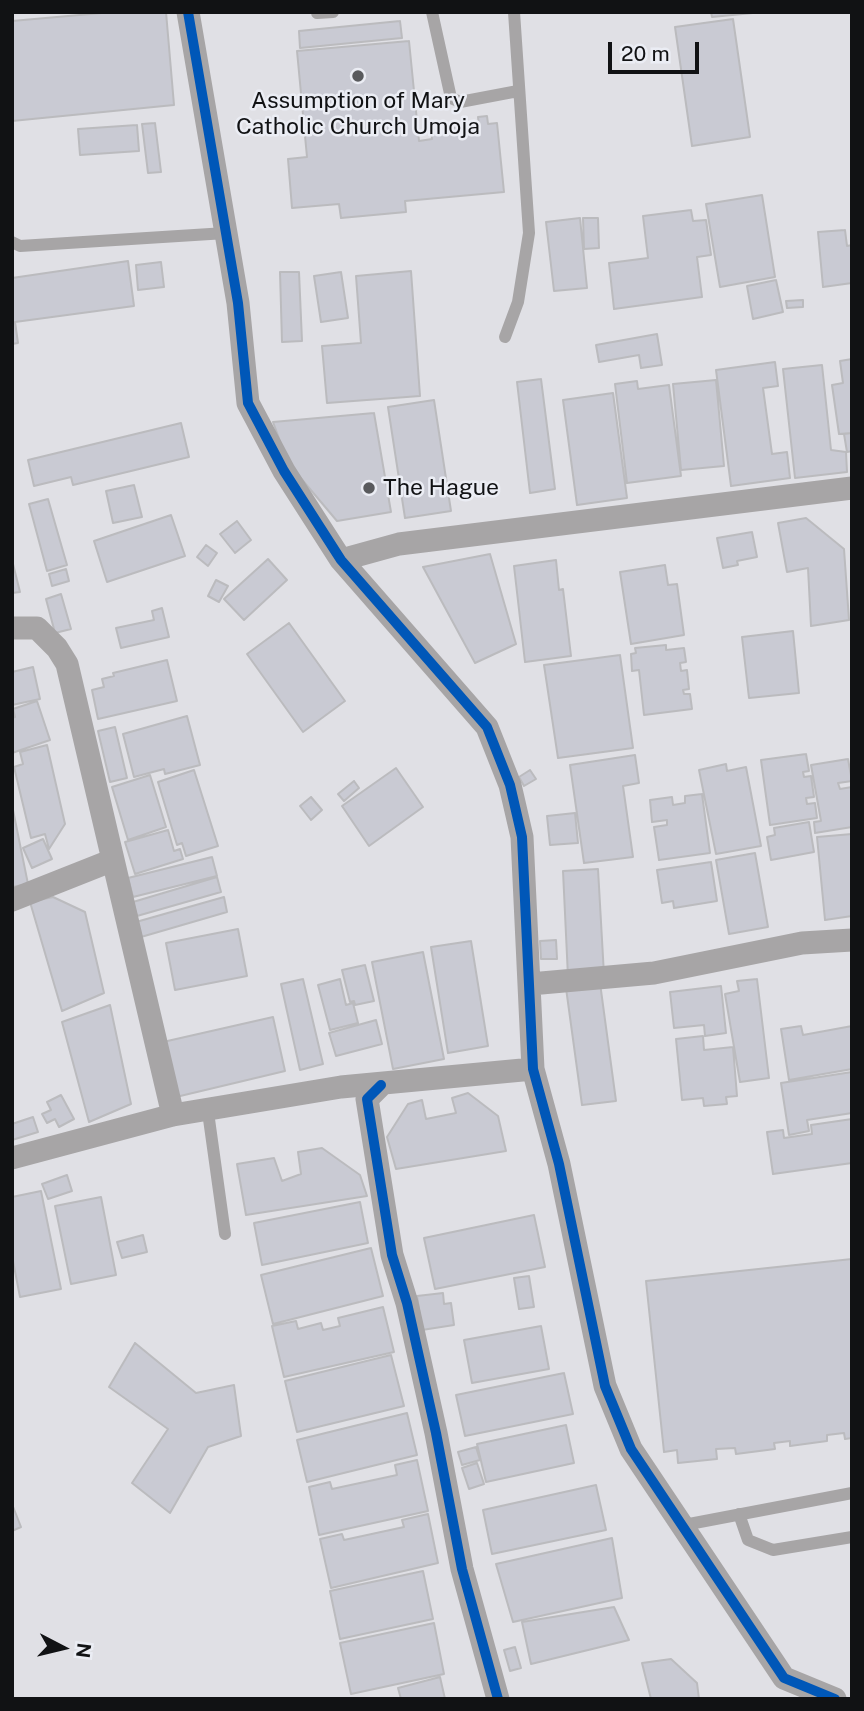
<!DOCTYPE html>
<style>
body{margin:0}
#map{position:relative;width:864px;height:1711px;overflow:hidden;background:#e0e0e5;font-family:"Public Sans",sans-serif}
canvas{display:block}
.frame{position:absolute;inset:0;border:14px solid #111214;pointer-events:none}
.north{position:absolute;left:28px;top:1613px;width:70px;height:70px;-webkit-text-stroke:5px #ebedf4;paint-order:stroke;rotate:97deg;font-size:19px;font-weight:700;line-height:28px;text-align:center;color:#111214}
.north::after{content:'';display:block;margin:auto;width:24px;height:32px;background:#111214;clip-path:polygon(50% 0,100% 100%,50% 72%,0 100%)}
.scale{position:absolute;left:608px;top:42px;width:91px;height:32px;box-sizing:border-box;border:4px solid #111214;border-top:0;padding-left:9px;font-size:21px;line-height:24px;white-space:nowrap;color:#111214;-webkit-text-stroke:5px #ebedf4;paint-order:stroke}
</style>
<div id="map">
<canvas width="864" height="1711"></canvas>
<div class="frame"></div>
<div class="north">N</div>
<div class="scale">20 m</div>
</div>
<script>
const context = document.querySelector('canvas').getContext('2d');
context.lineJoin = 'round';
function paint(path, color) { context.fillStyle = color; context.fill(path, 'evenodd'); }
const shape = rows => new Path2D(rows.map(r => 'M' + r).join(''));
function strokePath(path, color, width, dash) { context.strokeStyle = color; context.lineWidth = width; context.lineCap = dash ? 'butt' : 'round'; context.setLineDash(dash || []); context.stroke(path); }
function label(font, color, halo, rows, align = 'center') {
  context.font = font + ' "Public Sans",sans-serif'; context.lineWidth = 5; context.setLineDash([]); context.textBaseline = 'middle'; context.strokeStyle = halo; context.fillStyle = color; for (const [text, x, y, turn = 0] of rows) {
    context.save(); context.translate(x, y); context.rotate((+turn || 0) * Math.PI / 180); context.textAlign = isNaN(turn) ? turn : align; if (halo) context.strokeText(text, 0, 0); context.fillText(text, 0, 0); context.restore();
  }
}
const building = shape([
 [113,12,166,12,174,105,12,121,12,21,113,12],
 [711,12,763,12,712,17,711,12],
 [733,19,750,137,692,146,675,27,733,19],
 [400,21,402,38,300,48,299,31,400,21],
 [409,41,419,141,432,139,431,130,479,125,478,117,487,116,488,124,497,123,504,192,405,201,406,212,341,218,339,204,292,208,288,159,307,157,297,51,409,41],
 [155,123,161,172,148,173,142,124,155,123],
 [137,125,139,151,80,155,78,129,137,125],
 [762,195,775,277,720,287,706,204,762,195],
 [691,210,693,221,706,220,711,255,697,257,702,297,614,309,609,263,648,258,643,216,691,210],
 [580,218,587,288,554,291,546,222,580,218],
 [583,218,598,218,599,248,584,249,583,218],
 [845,230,847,246,852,245,852,283,823,287,818,232,845,230],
 [128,261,134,306,15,322,18,343,12,344,12,278,128,261],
 [161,262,164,287,138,290,136,265,161,262],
 [411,271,420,396,327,403,322,346,361,343,356,276,411,271],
 [280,272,299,272,302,341,282,342,280,272],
 [341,272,348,318,321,322,314,276,341,272],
 [776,280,783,312,753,319,747,286,776,280],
 [803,300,803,307,787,308,786,301,803,300],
 [657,334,662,365,641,368,639,355,599,362,596,345,657,334],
 [852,359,852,433,839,434,832,385,843,383,840,361,852,359],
 [775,362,778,386,763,388,772,454,787,452,790,478,731,486,716,370,775,362],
 [822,365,831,450,846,452,847,472,795,478,783,369,822,365],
 [541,379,555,489,530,493,517,382,541,379],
 [716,380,724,466,681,470,673,384,716,380],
 [637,381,638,389,669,385,681,476,627,483,615,384,637,381],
 [613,393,627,498,577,505,563,400,613,393],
 [434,400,451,511,405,518,388,407,434,400],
 [374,413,391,512,337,521,288,463,273,422,374,413],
 [181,423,189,457,73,485,71,477,34,486,28,460,181,423],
 [852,433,852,451,847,452,844,434,852,433],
 [134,485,142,517,113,523,106,491,134,485],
 [48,499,67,565,47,571,29,504,48,499],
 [171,515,185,556,107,582,94,541,171,515],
 [806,518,844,549,849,620,811,626,808,568,787,572,778,523,806,518],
 [237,521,251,540,235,553,220,534,237,521],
 [752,532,757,557,737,561,738,565,723,568,717,538,752,532],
 [206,545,217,553,208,566,197,557,206,545],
 [490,554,516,644,475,663,423,567,490,554],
 [268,559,287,580,244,620,224,599,268,559],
 [12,560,20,592,12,593,12,560],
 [556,560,559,590,563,589,571,656,525,662,514,566,556,560],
 [665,565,668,585,677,584,684,635,631,644,620,572,665,565],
 [66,569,69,581,52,586,49,574,66,569],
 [216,580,228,586,219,602,208,596,216,580],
 [61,594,71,629,55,633,46,599,61,594],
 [162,608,169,637,121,648,116,628,154,620,152,611,162,608],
 [289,623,345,701,303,732,247,654,289,623],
 [793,631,799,693,749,698,742,637,793,631],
 [666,645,666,650,684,648,686,662,680,663,681,671,687,670,689,689,683,690,684,694,690,694,692,709,644,715,639,670,632,671,631,654,636,653,635,648,666,645],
 [620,655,633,748,558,758,544,665,620,655],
 [167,660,177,701,98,719,92,690,104,687,102,679,114,676,113,673,167,660],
 [33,667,40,699,12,705,12,672,33,667],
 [37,701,50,740,12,753,12,718,15,717,13,709,37,701],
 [187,716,200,765,165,774,164,769,134,777,123,734,187,716],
 [115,727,127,778,110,782,98,731,115,727],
 [47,745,65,824,49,849,45,834,31,838,14,767,23,764,20,752,47,745],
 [806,754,809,771,803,772,804,777,811,776,814,797,806,798,807,804,815,803,817,818,770,825,761,760,806,754],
 [635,755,639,783,623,786,633,857,584,863,570,765,635,755],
 [848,759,852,781,838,783,840,789,852,787,852,827,815,833,814,822,821,821,811,765,848,759],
 [726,764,727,771,746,767,761,846,716,854,699,770,726,764],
 [396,768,423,807,369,846,342,806,396,768],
 [194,770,218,846,186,856,182,843,177,845,158,782,194,770],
 [530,770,536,779,524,786,519,777,530,770],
 [150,775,166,827,128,840,112,787,150,775],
 [354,781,359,788,344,801,338,794,354,781],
 [702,794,710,853,659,860,654,827,667,825,667,820,652,822,650,800,672,797,673,805,685,803,685,796,702,794],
 [311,797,322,810,311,820,300,806,311,797],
 [12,805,28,884,12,887,12,805],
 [575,813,578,843,550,845,547,816,575,813],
 [809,822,814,852,771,860,767,837,775,835,774,828,809,822],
 [168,830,174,851,180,849,183,859,135,874,125,842,168,830],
 [852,834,852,916,825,920,817,837,852,834],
 [43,839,52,859,32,868,23,848,43,839],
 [755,853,768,927,729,934,716,860,755,853],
 [212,857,217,876,133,897,128,878,212,857],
 [711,862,717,901,674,908,673,901,662,903,657,870,711,862],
 [598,869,604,975,568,977,563,871,598,869],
 [217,877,221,892,137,916,133,902,217,877],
 [53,897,85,912,104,993,62,1011,30,902,53,897],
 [224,897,227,912,141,937,136,922,224,897],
 [238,929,247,976,175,990,166,943,238,929],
 [556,940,557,959,541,959,540,941,556,940],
 [471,941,488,1046,448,1053,431,947,471,941],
 [423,952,444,1059,393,1069,372,962,423,952],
 [365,965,374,1001,355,1005,354,1001,350,1002,342,970,365,965],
 [303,979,323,1064,300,1070,281,984,303,979],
 [340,979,346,1005,353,1003,358,1023,330,1030,318,985,340,979],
 [757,979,769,1078,740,1082,725,994,739,991,737,981,757,979],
 [600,983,616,1101,582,1105,566,988,600,983],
 [721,986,726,1033,705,1036,704,1025,674,1028,670,992,721,986],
 [110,1005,131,1104,89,1122,62,1022,110,1005],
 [273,1017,285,1071,176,1097,163,1042,273,1017],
 [376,1020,382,1044,336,1056,329,1033,376,1020],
 [801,1026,803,1035,852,1026,852,1069,789,1080,781,1029,801,1026],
 [703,1036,704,1050,733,1047,737,1096,726,1097,727,1104,704,1106,703,1098,682,1100,676,1039,703,1036],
 [852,1072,852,1113,807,1120,809,1131,789,1135,781,1083,852,1072],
 [468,1093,498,1116,506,1151,396,1169,387,1137,408,1104,422,1100,426,1119,456,1113,452,1098,468,1093],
 [61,1095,74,1119,59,1127,55,1119,47,1123,42,1114,51,1110,47,1102,61,1095],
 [33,1117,38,1132,12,1140,12,1124,33,1117],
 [852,1119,852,1163,773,1174,767,1132,783,1130,784,1138,812,1134,811,1125,852,1119],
 [322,1148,360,1175,367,1196,246,1215,237,1164,274,1158,282,1181,301,1174,298,1152,322,1148],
 [67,1175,72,1191,48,1199,42,1184,67,1175],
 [41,1191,61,1289,20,1297,12,1256,12,1197,41,1191],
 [101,1197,116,1275,71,1284,55,1206,101,1197],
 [360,1202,368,1243,262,1265,254,1223,360,1202],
 [534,1215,545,1267,435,1289,424,1238,534,1215],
 [143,1235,147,1252,122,1258,117,1242,143,1235],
 [371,1248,383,1296,273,1324,261,1275,371,1248],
 [852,1259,852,1438,845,1439,844,1433,827,1435,827,1441,790,1446,790,1441,774,1443,775,1449,736,1454,735,1448,716,1449,717,1459,678,1463,677,1450,664,1452,646,1281,852,1259],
 [529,1276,534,1307,519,1309,514,1278,529,1276],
 [443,1293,444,1304,451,1303,454,1325,422,1330,417,1296,443,1293],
 [383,1307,394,1352,284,1377,272,1326,296,1321,298,1329,321,1323,323,1330,340,1326,338,1318,383,1307],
 [541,1326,549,1369,472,1383,464,1340,541,1326],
 [135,1343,196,1393,234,1385,241,1436,208,1447,170,1513,132,1483,168,1429,109,1387,135,1343],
 [391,1355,404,1406,297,1432,285,1381,391,1355],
 [564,1373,573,1414,465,1436,456,1395,564,1373],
 [407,1413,417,1455,307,1482,297,1440,407,1413],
 [566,1425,574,1463,486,1482,477,1444,566,1425],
 [476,1447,480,1460,462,1465,458,1452,476,1447],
 [417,1460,428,1511,319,1535,309,1487,330,1482,332,1489,397,1475,395,1465,417,1460],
 [477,1463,484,1484,469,1489,462,1468,477,1463],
 [596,1485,606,1530,492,1554,483,1510,596,1485],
 [12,1504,21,1527,12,1531,12,1504],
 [428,1514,438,1563,331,1588,320,1539,342,1534,344,1540,404,1527,402,1520,428,1514],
 [612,1538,622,1598,513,1622,496,1564,612,1538],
 [423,1571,433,1619,340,1639,330,1591,423,1571],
 [614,1607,629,1640,531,1664,522,1622,614,1607],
 [434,1623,444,1674,351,1694,340,1643,434,1623],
 [515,1647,521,1668,510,1671,504,1650,515,1647],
 [671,1659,697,1683,699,1699,651,1699,642,1663,671,1659],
 [440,1677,445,1699,401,1699,398,1688,440,1677]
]);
const service = shape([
 [432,12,451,98,460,102,518,91],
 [317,13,333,12],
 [12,242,20,246,226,233],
 [505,337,518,302,529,233,514,12],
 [208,1112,225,1234],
 [739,1514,748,1540,773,1550,852,1537],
 [684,1525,852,1493]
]);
const minor = shape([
 [188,12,238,303,248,403,284,471,341,560,487,727,510,785,522,837,533,1069,559,1164,605,1386,631,1449,784,1678,835,1699],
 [341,560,399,544,852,488],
 [12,628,37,628,57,648,67,664,173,1115],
 [12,900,113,860],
 [530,984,654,973,802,943,852,940],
 [381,1085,367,1099,392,1255,407,1303,436,1433,462,1569,498,1699],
 [12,1158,173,1115,341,1087,533,1069]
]);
const cycleway = shape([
 [188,12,238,303,248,403,284,471,341,560,487,727,510,785,522,837,533,1069,559,1164,605,1386,631,1449,784,1678,835,1699],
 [381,1085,367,1099,392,1255,407,1303,436,1433,462,1569,498,1699]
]);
const markers = [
 [358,76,7,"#595a5d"],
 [369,488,7,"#595a5d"]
];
const poiNames = [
 ["Assumption of Mary",358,101],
 ["Catholic Church Umoja",358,127],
 ["The Hague",383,488,"left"]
];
paint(building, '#c9cad3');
strokePath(building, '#bbbbbe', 2);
strokePath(service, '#a7a5a6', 12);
strokePath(minor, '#a7a5a6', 23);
strokePath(cycleway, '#0057b8', 10);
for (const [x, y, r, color] of markers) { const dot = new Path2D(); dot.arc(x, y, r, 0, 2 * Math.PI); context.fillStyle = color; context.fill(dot); strokePath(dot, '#ebedf4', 2.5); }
label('23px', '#111214', '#ebedf4', poiNames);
</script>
